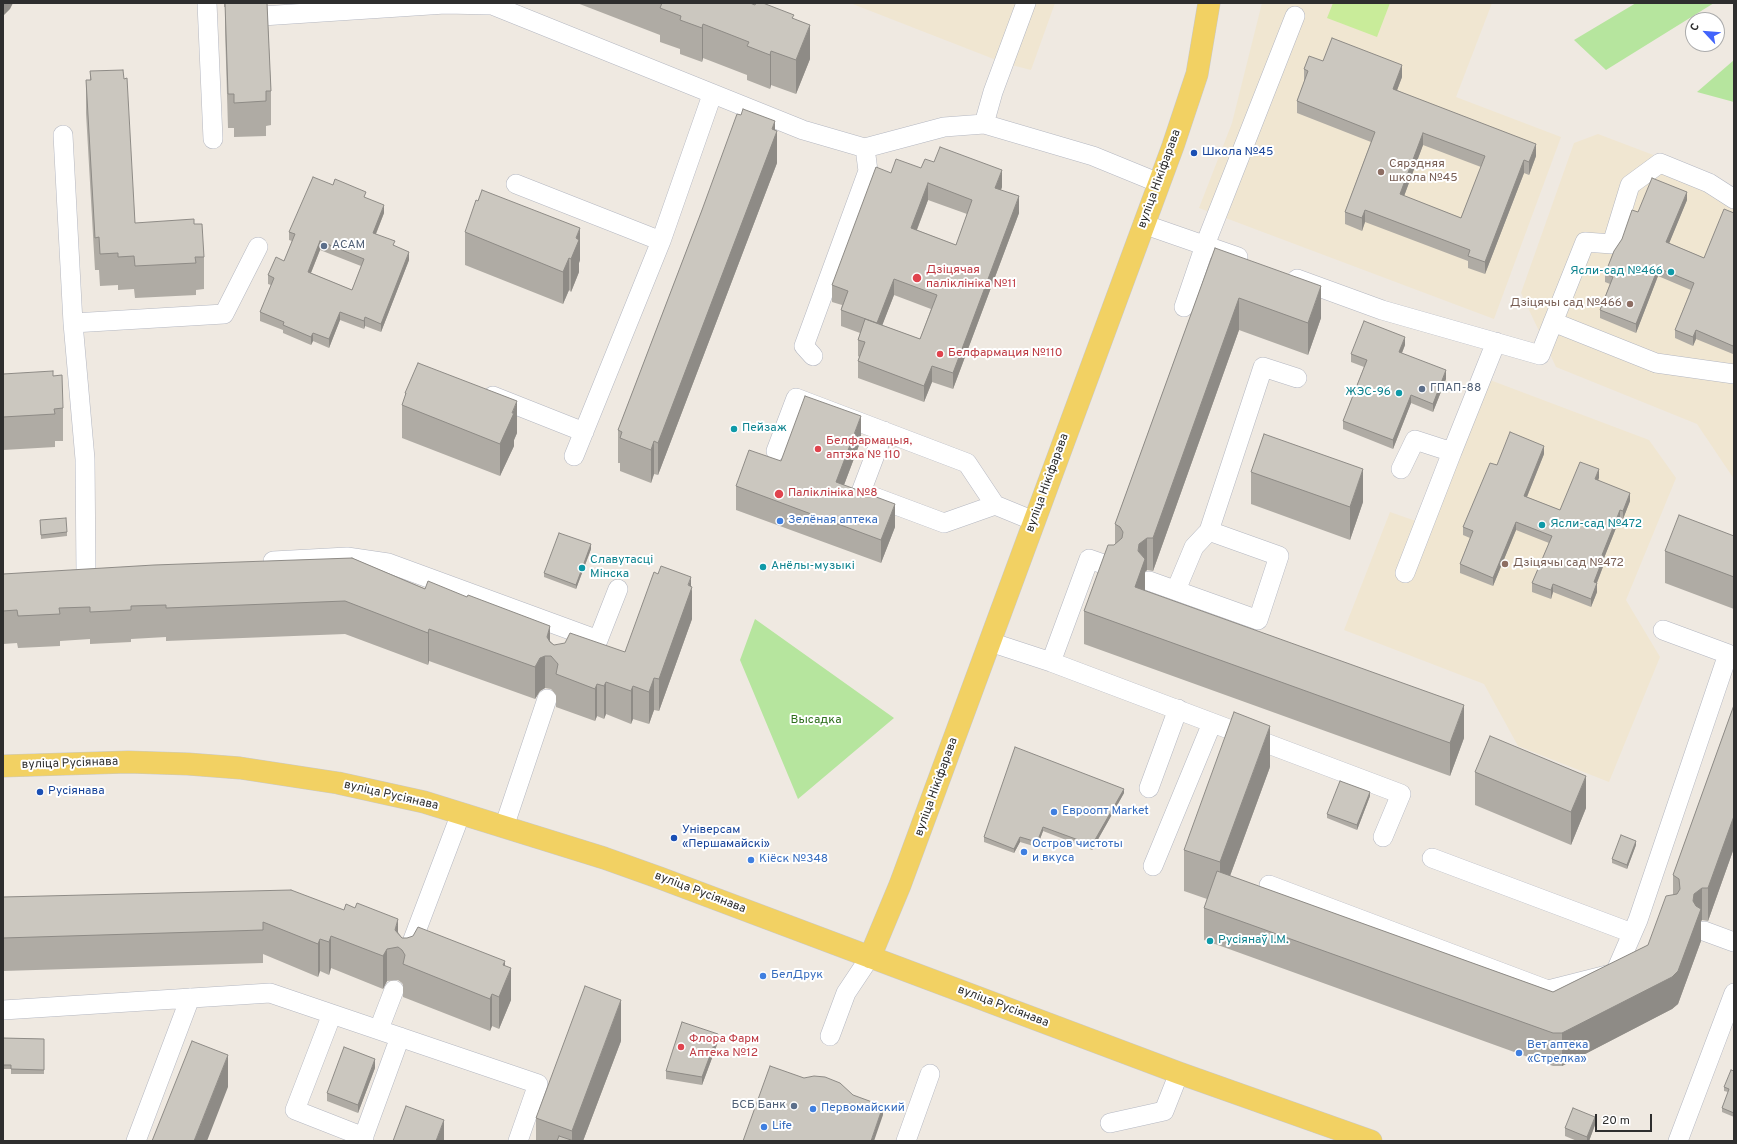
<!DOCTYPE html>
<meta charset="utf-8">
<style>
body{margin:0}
#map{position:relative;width:1737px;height:1144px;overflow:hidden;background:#efe9e1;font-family:Overpass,sans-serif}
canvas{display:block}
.frame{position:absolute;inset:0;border:4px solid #2e2e2e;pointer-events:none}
.north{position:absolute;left:1685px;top:12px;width:40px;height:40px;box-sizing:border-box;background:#fff;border:1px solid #ababab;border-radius:50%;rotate:296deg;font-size:11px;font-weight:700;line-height:16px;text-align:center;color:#2e2e2e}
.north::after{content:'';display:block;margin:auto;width:14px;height:18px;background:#4264fb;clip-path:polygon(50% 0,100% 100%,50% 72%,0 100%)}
.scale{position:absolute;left:1595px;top:1114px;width:57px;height:18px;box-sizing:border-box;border:2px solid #2e2e2e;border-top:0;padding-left:5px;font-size:12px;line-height:14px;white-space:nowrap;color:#2e2e2e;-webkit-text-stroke:3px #fff;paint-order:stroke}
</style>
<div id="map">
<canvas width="1737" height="1144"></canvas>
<div class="frame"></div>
<div class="north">С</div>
<div class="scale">20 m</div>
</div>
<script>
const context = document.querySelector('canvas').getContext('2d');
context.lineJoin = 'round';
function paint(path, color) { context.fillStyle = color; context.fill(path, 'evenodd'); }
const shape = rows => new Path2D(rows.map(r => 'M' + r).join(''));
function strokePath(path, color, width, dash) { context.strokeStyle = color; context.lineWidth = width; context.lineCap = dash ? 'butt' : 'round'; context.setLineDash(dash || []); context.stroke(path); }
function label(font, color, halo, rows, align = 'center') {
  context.font = font + ' Overpass,sans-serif'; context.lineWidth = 4; context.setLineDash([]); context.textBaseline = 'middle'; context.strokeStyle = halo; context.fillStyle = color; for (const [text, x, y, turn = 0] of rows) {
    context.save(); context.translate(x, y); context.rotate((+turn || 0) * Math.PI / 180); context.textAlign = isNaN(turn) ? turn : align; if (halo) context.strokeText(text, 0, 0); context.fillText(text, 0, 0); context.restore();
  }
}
const education = shape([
 [850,3,1055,3,1031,70,1004,63],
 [1262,3,1492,3,1456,97,1561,137,1494,319,1199,208,1232,123],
 [1598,134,1714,178,1734,189,1734,479,1697,424,1556,367,1521,293,1574,143],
 [1490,380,1649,440,1676,478,1626,600,1660,657,1609,782,1518,746,1484,684,1344,630,1390,512,1433,527]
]);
const green = shape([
 [1636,3,1714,3,1606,70,1574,40],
 [1734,60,1734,102,1697,92],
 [755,619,894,718,798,799,740,660]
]);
const pitch = shape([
 [1333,3,1390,3,1377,37,1327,18]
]);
const minor = shape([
 [207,3,213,139],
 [262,16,445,4,492,5,803,130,865,148,944,127,984,124,1093,156,1159,183],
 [984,124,993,92,1026,3],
 [63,135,73,323,85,459,86,574],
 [516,184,661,241],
 [1143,224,1238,257],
 [1297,279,1382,310,1540,355,1585,242,1612,244,1630,185,1660,163,1709,183,1734,199],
 [1184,307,1205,245,1295,16],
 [1553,322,1656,363,1734,374],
 [73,323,224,314,258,247],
 [813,356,804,346,868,171,865,148],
 [493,396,584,432],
 [884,431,861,492,944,523,995,505],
 [776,451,796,398,967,463,995,505,1034,521],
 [574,456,661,241,712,95],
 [1401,469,1415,440,1452,452,1496,342],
 [273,561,347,557,388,563,598,640,618,589],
 [1405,573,1452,452],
 [1149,581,1258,620,1279,556,1209,531],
 [1176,590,1194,547,1209,531,1263,367,1297,378],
 [990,642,1051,662,1401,794,1383,837],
 [1051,662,1089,559,1112,567],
 [1149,788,1178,709],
 [504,827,547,699],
 [1432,858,1632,933],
 [1153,866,1212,723],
 [1269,885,1548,990,1615,973,1638,920,1728,654,1663,630],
 [1704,931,1734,942],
 [409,950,461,813],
 [3,1010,270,993,538,1084,518,1141],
 [332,1014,295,1110,364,1137],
 [379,1029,394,990],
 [830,1036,846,993,870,957],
 [1110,1123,1164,1111,1179,1073],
 [136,1141,190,998],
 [362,1141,400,1037],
 [906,1141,930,1074],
 [1678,1141,1734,993]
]);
const major = shape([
 [3,766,128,762,188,764,240,768,338,783,424,802,604,858,660,878,1179,1073,1371,1141],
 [870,957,900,885,1173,146,1197,74,1209,3]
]);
const wall = shape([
 [224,3,267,3,271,91,271,125,266,126,266,136,234,137,234,128,228,128,225,29,225,7,224,7],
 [577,3,750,3,794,19,810,59,796,94,771,85,770,89,747,80,747,75,703,58,702,62,680,54,680,49,660,42,660,35],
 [1323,61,1402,77,1397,90,1536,156,1529,175,1524,173,1485,274,1468,268,1468,261,1365,222,1362,231,1345,224,1345,212,1371,142,1297,113,1297,101,1304,82,1304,69],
 [1423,145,1481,167,1461,218,1404,196],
 [90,71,135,223,194,224,204,257,204,289,196,290,196,295,135,298,134,289,118,290,118,285,100,286,99,270,95,270,86,113,86,80,90,80],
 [775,130,777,163,658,475,654,474,651,483,620,471,620,463,618,463,618,430,702,210],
 [921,168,1002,187,1001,190,1019,213,953,389,932,382,924,402,858,378,858,361,859,357,858,356,858,340,860,333,841,326,841,310,842,305,832,302,832,285,891,173],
 [928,200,967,214,956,245,917,230],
 [894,295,931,309,920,339,882,325],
 [366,198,384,213,376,234,395,246,409,260,381,332,365,326,364,329,340,320,329,348,313,341,311,345,283,333,283,330,260,321,260,312,271,285,268,284,268,275,284,261,292,241,289,240,289,232],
 [320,250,361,266,352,290,311,273],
 [1687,200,1669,243,1704,258,1734,213,1733,354,1696,339,1693,346,1675,338,1675,330,1691,290,1658,276,1636,333,1600,318,1600,310,1610,284,1605,282,1605,274,1622,239,1638,212],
 [465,232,580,260,579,263,579,272,571,292,569,290,563,304,465,265],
 [1215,248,1321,318,1308,355,1239,330,1153,571,1147,570,1145,572,1145,591,1464,738,1450,776,1084,644,1084,611,1115,544,1115,524],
 [1405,345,1402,353,1446,379,1433,412,1411,403,1393,449,1343,429,1343,421,1364,367,1351,362,1351,354],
 [3,374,53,376,63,408,63,441,55,441,55,447,3,450],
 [405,393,517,433,514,440,514,446,500,476,402,438,402,405,405,397],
 [861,440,844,485,895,527,881,563,736,510,736,486,781,461],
 [1544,454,1527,497,1560,510,1599,478,1598,480,1630,501,1623,519,1620,518,1604,558,1604,564,1597,583,1597,592,1591,607,1553,592,1551,599,1532,592,1532,583,1549,543,1516,530,1493,586,1460,573,1460,564,1470,538,1463,535,1463,527,1497,465],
 [1251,472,1363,502,1350,540,1251,504],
 [40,520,67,532,67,536,41,539],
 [1734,536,1734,609,1665,583,1665,551],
 [591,549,576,589,544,577,544,573],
 [352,558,550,641,554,645,625,652,691,586,692,619,659,711,654,710,649,724,633,719,631,724,606,714,604,719,597,716,595,721,556,707,556,695,551,689,545,688,540,691,535,699,429,661,428,665,345,634,166,641,166,637,131,639,131,642,90,644,90,639,60,641,60,646,18,648,17,643,3,644,3,574],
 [1734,705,1734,848,1708,921,1702,920,1701,921,1701,941,1678,1004,1672,1009,1562,1066,1553,1066,1204,940,1204,908,1207,899,1184,891,1184,850,1270,767,1230,876,1553,992,1648,945,1673,895,1673,875],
 [1475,772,1586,808,1571,845,1475,805],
 [1124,793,1092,850,1043,831,1037,847,1020,842,1014,853,984,842,984,837],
 [1370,796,1357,830,1327,818,1327,814],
 [1636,845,1627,869,1612,863,1612,859],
 [3,897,398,932,402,938,505,965,511,1000,499,1029,492,1026,490,1031,403,997,403,985,402,983,398,980,387,981,383,989,331,968,329,975,320,971,318,977,263,954,263,963,3,971],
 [3,1038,44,1039,44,1074,11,1074,11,1069,3,1069],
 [621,1041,583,1141,536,1141,536,1118],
 [718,1042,702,1085,666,1079,666,1071],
 [375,1068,358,1113,327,1101,327,1093],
 [1734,1071,1734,1117,1722,1112,1722,1108,1728,1092,1724,1091,1724,1087],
 [1595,1125,1589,1141,1577,1141,1565,1136,1565,1128]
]);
const shadedWall = shape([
 [3,3,13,3,10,9,3,16],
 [703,24,703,58,702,62,702,28],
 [810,25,810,59,796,94,796,60],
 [771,51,771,85,770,89,770,55],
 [1402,65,1402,77,1393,101,1393,89],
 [775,121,775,136,777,131,777,163,658,475,658,443],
 [1423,133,1423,145,1400,207,1400,194],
 [1536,144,1536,156,1529,175,1529,162],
 [1524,160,1524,173,1485,274,1485,262],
 [1002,170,1002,187,995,204,995,188],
 [928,183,928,200,911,245,911,228],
 [1687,192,1687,200,1666,251,1666,242],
 [1019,196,1019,213,953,389,953,373],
 [384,205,384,213,373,241,373,233],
 [1365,210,1365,222,1362,231,1362,218],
 [580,228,580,260,579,263,579,272,571,292,571,259,576,238],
 [320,241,320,250,308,280,308,272],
 [409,252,409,260,381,332,381,324],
 [569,258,569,290,563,304,563,272],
 [1658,268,1658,276,1636,333,1636,324],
 [894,279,894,295,877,339,877,323],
 [1321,286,1321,318,1308,355,1308,323],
 [1239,298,1239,330,1153,571,1153,538],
 [340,312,340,320,329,348,329,339],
 [365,317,365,326,364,329,364,321],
 [1696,330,1696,339,1693,346,1693,337],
 [313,333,313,341,311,345,311,337],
 [1405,337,1405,345,1399,360,1399,352],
 [1734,344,1734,352,1733,354,1733,346],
 [932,366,932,382,924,402,924,386],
 [1446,370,1446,379,1433,412,1433,404],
 [1411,395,1411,403,1393,449,1393,440],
 [517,401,517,433,514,440,514,446,500,476,500,444],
 [861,416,861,440,836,506,836,482],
 [654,441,654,474,651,483,651,450],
 [1544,446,1544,454,1524,504,1524,496],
 [1363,469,1363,502,1350,540,1350,507],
 [1599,469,1599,478,1595,487,1595,479],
 [1630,493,1630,501,1623,519,1623,511],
 [895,504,895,527,881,563,881,540],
 [1620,510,1620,518,1604,558,1604,564,1594,590,1594,582,1602,555],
 [1516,522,1516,530,1493,586,1493,578],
 [1147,538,1147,570,1145,572,1145,591,1135,587,1139,544],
 [591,544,591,549,576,589,576,585],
 [691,577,691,591,692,587,692,619,659,711,659,679],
 [1597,583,1597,592,1591,607,1591,599],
 [1553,584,1553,592,1551,599,1551,590],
 [550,626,550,656,547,637],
 [429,629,429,661,428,665,428,633],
 [545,656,545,688,540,691,535,699,535,667,540,658],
 [654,678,654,710,649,724,649,692],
 [606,682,606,714,604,719,604,686],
 [597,684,597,716,595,721,595,689],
 [633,686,633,719,631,724,631,691],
 [1464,705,1464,738,1450,776,1450,743],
 [1270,726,1270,767,1220,903,1220,862],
 [1586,776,1586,808,1571,845,1571,812],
 [1124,789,1124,793,1092,850,1092,845],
 [1370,792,1370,796,1357,830,1357,825],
 [1734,816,1734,848,1708,921,1708,888],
 [1043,827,1043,831,1037,847,1037,842],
 [1020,837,1020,842,1014,853,1014,849],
 [1636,841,1636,845,1627,869,1627,865],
 [1702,888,1702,920,1701,921,1701,941,1678,1004,1672,1009,1562,1066,1562,1033,1693,901,1694,894],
 [398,919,398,947,395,930],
 [331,936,331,968,329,975,329,942],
 [320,939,320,971,318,977,318,944],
 [387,949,387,981,383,989,383,956],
 [505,961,505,983,511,968,511,1000,499,1029,499,997,503,965],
 [492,994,492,1026,490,1031,490,999],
 [621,1000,621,1041,583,1141,572,1141,572,1131],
 [718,1034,718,1042,702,1085,702,1077],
 [228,1055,228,1087,207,1141,194,1141],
 [375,1059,375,1068,358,1113,358,1105],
 [883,1106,883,1115,874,1141,871,1141],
 [1595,1117,1595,1125,1589,1141,1587,1141,1587,1137],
 [444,1120,444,1141,436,1141]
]);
const building = shape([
 [225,3,267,3,271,91,266,91,266,101,234,103,234,94,228,94,225,3],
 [662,3,750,3,755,5,756,3,763,3,794,15,792,18,810,25,796,60,771,51,770,55,747,46,749,42,703,24,702,28,680,20,681,16,660,8,662,3],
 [1332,38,1402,65,1393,89,1536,144,1529,162,1524,160,1485,262,1468,256,1470,250,1365,210,1362,218,1345,212,1375,132,1297,101,1308,71,1304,69,1309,56,1323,61,1332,38],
 [1423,133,1485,156,1461,218,1400,194,1423,133],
 [123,70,124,79,127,78,135,223,194,219,194,224,202,224,204,257,195,257,196,263,135,266,134,256,118,257,118,253,100,254,99,237,95,238,86,80,91,80,90,71,123,70],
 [743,109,775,121,772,129,777,131,658,443,654,441,651,450,620,438,622,432,618,430,702,210,737,114,741,115,743,109],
 [940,147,1002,170,995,188,1019,196,953,373,932,366,924,386,858,361,865,342,858,340,865,319,920,339,937,295,894,279,877,323,841,310,848,291,832,285,876,167,891,173,896,159,921,168,925,159,934,162,940,147],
 [928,183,972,200,956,245,911,228,928,183],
 [313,177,333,185,335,179,366,192,364,197,384,205,373,233,395,241,393,245,409,252,381,324,365,317,364,321,340,312,329,339,313,333,311,337,283,325,284,322,260,312,274,278,268,275,276,257,284,261,295,234,289,232,313,177],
 [320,241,364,259,352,290,308,272,320,241],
 [1652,178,1687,192,1666,242,1704,258,1724,209,1734,213,1734,344,1733,346,1696,330,1693,337,1675,330,1694,283,1658,268,1636,324,1600,310,1613,277,1605,274,1614,251,1622,239,1632,210,1638,212,1652,178],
 [482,190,580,228,576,238,579,240,571,259,569,258,563,272,465,232,476,200,478,201,482,190],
 [1215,248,1321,286,1308,323,1239,298,1153,538,1147,538,1139,544,1138,551,1145,559,1135,587,1464,705,1450,743,1084,611,1108,545,1114,545,1122,538,1123,532,1120,527,1115,524,1215,248],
 [1364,321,1405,337,1399,352,1446,370,1433,404,1411,395,1393,440,1343,421,1367,360,1351,354,1364,321],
 [418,363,517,401,512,413,514,413,500,444,402,405,406,393,405,393,418,363],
 [53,371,53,376,62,375,63,408,54,409,55,414,3,417,3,374,53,371],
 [805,396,861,416,836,482,895,504,881,540,736,486,749,450,781,461,805,396],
 [1510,432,1544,446,1524,496,1560,510,1580,462,1599,469,1595,479,1630,493,1623,511,1620,510,1602,555,1604,556,1594,582,1597,583,1591,599,1553,584,1551,590,1532,583,1552,536,1516,522,1493,578,1460,564,1473,531,1463,527,1490,463,1497,465,1510,432],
 [1264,434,1363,469,1350,507,1251,472,1264,434],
 [1679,515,1734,536,1734,577,1665,551,1679,515],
 [66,518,67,532,41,535,40,520,66,518],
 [559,533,591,544,576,585,544,573,559,533],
 [352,558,425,589,428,581,467,597,468,595,550,626,547,637,550,642,554,645,565,643,570,633,625,652,654,572,658,574,661,566,691,577,688,585,692,587,659,679,654,678,649,692,633,686,631,691,606,682,604,686,597,684,595,689,556,674,558,664,551,656,545,656,540,658,535,667,429,629,428,633,345,601,166,608,166,605,131,606,131,610,90,612,90,607,59,608,60,614,18,616,17,610,3,611,3,574,154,565,352,558],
 [1734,705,1734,816,1708,888,1702,888,1694,894,1693,901,1696,906,1701,909,1678,971,1672,977,1562,1033,1553,1033,1204,908,1217,871,1553,992,1648,945,1666,896,1677,894,1680,889,1679,879,1673,875,1734,705],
 [1234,712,1270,726,1220,862,1184,850,1234,712],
 [1490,736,1586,776,1571,812,1475,772,1490,736],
 [1015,747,1124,789,1092,845,1043,827,1037,842,1020,837,1014,849,984,837,1015,747],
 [1340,781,1370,792,1357,825,1327,814,1340,781],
 [1621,835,1636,841,1627,865,1612,859,1621,835],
 [291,890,344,910,346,904,355,908,357,903,398,919,395,930,402,938,407,938,413,936,418,927,505,961,503,965,511,968,499,997,492,994,490,999,403,964,405,955,402,950,398,947,387,949,383,956,331,936,329,942,320,939,318,944,263,922,263,930,3,938,3,897,291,890],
 [585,986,621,1000,572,1131,536,1118,585,986],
 [682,1022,718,1034,702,1077,666,1071,682,1022],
 [3,1038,44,1039,44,1070,11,1069,11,1065,3,1065,3,1038],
 [192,1041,228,1055,194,1141,152,1141,192,1041],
 [344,1047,375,1059,358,1105,327,1093,344,1047],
 [770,1066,804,1078,814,1076,825,1077,840,1083,853,1095,883,1106,871,1141,743,1141,770,1066],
 [1731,1070,1734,1071,1734,1113,1722,1108,1729,1089,1724,1087,1731,1070],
 [406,1106,444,1120,436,1141,393,1141,406,1106],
 [1573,1108,1595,1117,1587,1137,1565,1128,1573,1108],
 [559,1136,574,1141,557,1141,559,1136]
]);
const markers = [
 [1194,153,4,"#1a4fb4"],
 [1381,172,4,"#8d6e63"],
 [324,246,4,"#5c6f8a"],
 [1671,272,4,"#0f9aa8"],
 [917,278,5,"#e0444e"],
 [1630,304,4,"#8d6e63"],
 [940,354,4,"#e0444e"],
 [1422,389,4,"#5c6f8a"],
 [1399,393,4,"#0f9aa8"],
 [734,429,4,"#0f9aa8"],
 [818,449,4,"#e0444e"],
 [779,494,5,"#e0444e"],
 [780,521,4,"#3f7fe0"],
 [1542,525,4,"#0f9aa8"],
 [1505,564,4,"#8d6e63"],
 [763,567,4,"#0f9aa8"],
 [582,568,4,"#0f9aa8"],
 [40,792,4,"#1a4fb4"],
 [1054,812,4,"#3f7fe0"],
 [674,838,4,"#1a4fb4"],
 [1024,852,4,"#3f7fe0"],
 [751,860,4,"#3f7fe0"],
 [1210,941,4,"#0f9aa8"],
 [763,976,4,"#3f7fe0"],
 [681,1047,4,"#e0444e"],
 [1519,1053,4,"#3f7fe0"],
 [794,1106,4,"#5c6f8a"],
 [813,1109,4,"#3f7fe0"],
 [764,1127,4,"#3f7fe0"]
];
const transitNames = [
 ["Школа №45",1202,153],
 ["Русіянава",48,792],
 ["Універсам",682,831],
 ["«Першамайскі»",682,845]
];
const educationNames = [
 ["Сярэдняя",1389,165],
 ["школа №45",1389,179],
 ["Дзіцячы сад №466",1622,304,"right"],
 ["Дзіцячы сад №472",1513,564]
];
const streetNames = [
 ["вуліца Нікіфарава",1160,179,-70],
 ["вуліца Нікіфарава",1048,483,-70],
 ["вуліца Русіянава",70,764,-2],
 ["вуліца Нікіфарава",937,787,-70],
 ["вуліца Русіянава",391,796,13],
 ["вуліца Русіянава",700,893,21],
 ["вуліца Русіянава",1003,1007,21]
];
const serviceNames = [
 ["АСАМ",332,246],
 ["ГПАП-88",1430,389],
 ["БСБ Банк",786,1106,"right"]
];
const healthNames = [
 ["Дзіцячая",926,271],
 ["паліклініка №11",926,285],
 ["Белфармация №110",948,354],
 ["Белфармацыя,",826,442],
 ["аптэка № 110",826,456],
 ["Паліклініка №8",788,494],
 ["Флора Фарм",689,1040],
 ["Аптека №12",689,1054]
];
const cultureNames = [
 ["Ясли-сад №466",1663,272,"right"],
 ["ЖЭС-96",1391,393,"right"],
 ["Пейзаж",742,429],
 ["Ясли-сад №472",1550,525],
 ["Славутасці",590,561],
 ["Мінска",590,575],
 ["Анёлы-музыкі",771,567],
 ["Русіянаў І.М.",1218,941]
];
const shopNames = [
 ["Зелёная аптека",788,521],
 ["Евроопт Market",1062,812],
 ["Остров чистоты",1032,845],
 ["и вкуса",1032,859],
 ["Кіёск №348",759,860],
 ["БелДрук",771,976],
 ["Вет аптека",1527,1046],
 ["«Стрелка»",1527,1060],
 ["Первомайский",821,1109],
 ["Life",772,1127]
];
const parkNames = [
 ["Высадка",816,721]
];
paint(education, '#f0e6d1');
paint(green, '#b6e59e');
paint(pitch, '#c9ec9a');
strokePath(minor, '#b4b7c1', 20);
strokePath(major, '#c9c9c9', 23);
strokePath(minor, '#fff', 19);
strokePath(major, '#f2d163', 22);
paint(wall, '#afaba4');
paint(shadedWall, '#8e8b86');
paint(building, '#cbc7bf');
strokePath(building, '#8e8b86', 1);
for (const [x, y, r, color] of markers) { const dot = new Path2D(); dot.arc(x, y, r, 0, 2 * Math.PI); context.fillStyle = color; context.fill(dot); strokePath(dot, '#fff', 1.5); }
label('12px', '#164399', '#fff', transitNames, 'left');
label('12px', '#785e54', '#fff', educationNames, 'left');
label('12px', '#2e2e2e', '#fff', streetNames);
label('12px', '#4e5e75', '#fff', serviceNames, 'left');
label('12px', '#be3a42', '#fff', healthNames, 'left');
label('12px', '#0d838f', '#fff', cultureNames, 'left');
label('12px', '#366cbe', '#fff', shopNames, 'left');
label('12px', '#2c6e1b', '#fff', parkNames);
</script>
